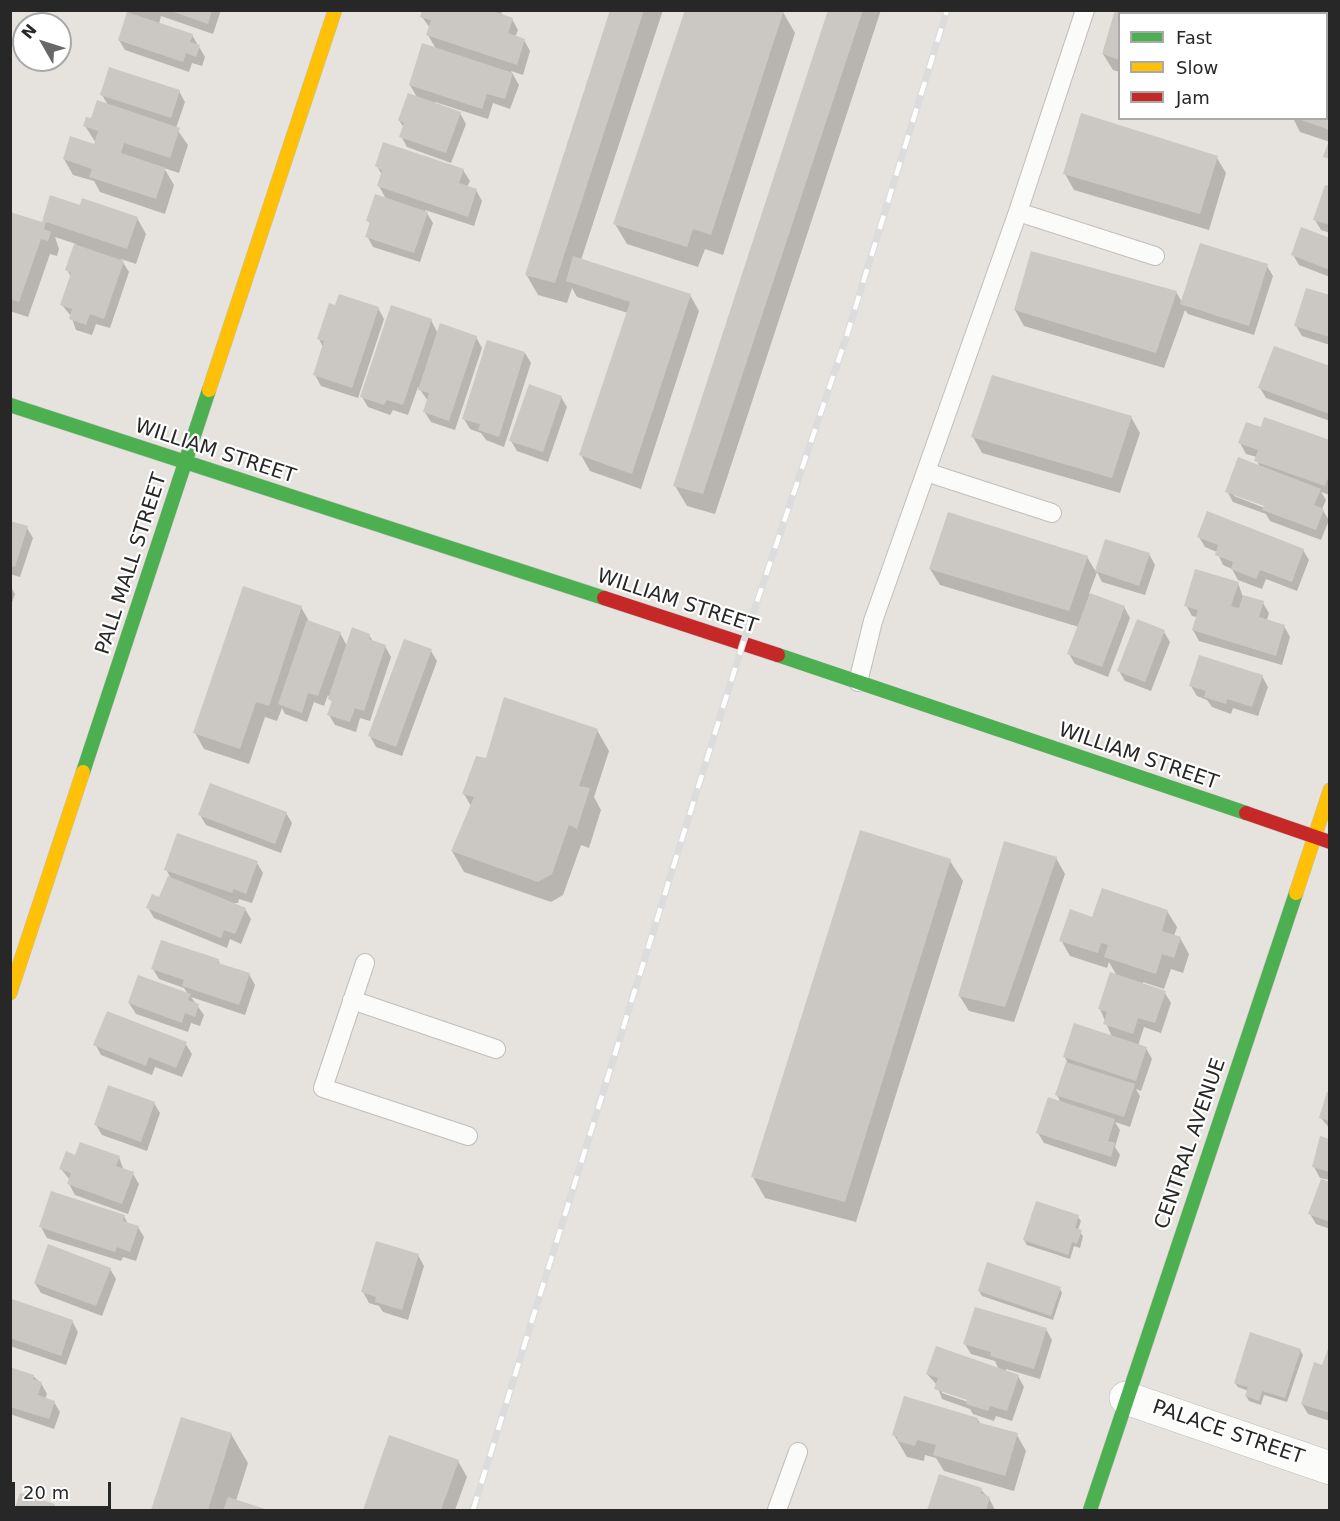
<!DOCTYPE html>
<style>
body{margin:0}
#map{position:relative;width:1340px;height:1521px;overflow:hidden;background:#e6e2dd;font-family:"DejaVu Sans",sans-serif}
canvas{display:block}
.frame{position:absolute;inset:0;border:12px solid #272727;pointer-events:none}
.legend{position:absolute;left:1118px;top:12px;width:210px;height:108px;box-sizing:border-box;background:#fff;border:2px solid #a9a9a9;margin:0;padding:8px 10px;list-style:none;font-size:18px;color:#272727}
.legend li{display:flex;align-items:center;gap:12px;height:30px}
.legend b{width:30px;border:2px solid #a9a9a9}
.north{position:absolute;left:12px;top:12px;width:60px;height:60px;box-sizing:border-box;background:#fff;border:2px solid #a9a9a9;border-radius:50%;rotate:309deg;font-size:16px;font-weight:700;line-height:24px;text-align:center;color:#272727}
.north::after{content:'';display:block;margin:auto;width:21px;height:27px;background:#6a6867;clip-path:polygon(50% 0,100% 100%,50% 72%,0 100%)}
.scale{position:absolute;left:12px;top:1482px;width:99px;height:27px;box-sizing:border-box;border:3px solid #272727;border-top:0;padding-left:8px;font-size:18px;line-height:21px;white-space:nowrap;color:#272727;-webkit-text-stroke:4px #fff;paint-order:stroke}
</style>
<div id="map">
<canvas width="1340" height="1521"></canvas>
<div class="frame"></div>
<ul class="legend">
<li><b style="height:8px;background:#4caf50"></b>Fast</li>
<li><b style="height:8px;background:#ffc107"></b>Slow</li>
<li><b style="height:8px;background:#c62828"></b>Jam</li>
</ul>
<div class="north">N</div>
<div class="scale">20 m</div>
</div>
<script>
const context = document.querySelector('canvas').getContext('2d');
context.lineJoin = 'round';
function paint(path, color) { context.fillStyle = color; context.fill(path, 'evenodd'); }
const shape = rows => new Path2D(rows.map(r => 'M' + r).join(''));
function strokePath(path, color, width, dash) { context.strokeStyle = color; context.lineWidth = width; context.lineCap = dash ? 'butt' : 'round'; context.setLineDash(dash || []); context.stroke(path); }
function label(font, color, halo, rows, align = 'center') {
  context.font = font + ' "DejaVu Sans",sans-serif'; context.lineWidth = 4.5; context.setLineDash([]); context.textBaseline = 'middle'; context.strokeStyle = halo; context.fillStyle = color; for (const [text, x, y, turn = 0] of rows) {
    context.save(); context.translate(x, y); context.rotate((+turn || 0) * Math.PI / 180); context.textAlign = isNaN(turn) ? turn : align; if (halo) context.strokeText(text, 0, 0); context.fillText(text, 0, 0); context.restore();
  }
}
const shadow = shape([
 [123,10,221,10,213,34,161,16,159,24,192,35,205,57,202,66,192,63,189,72,125,50,119,40,128,13],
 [424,10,502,10,501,16,512,19,518,30,515,37,524,40,530,51,523,75,511,71,519,85,510,109,493,103,488,119,435,102,434,104,460,113,466,124,451,163,407,147,401,136,404,128,399,120,418,99,410,85,436,49,428,35,430,28,422,17],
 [611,10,663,10,581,260,690,295,699,311,641,489,590,471,581,455,628,313,577,297,572,288,567,303,538,295,526,274],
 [830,10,881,10,715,514,687,506,675,486],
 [1117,10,1174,10,1184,14,1120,14,1120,72,1113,70,1103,54],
 [783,12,795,33,723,255,705,249,698,267,627,244,615,224],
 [179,91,185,102,176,128,188,145,179,173,164,168,174,185,165,214,100,192,94,181,73,175,64,159,95,146,96,143,85,126,108,105,102,95],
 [1330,92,1330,142,1300,132,1293,118,1326,118],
 [1217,158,1226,173,1209,230,1074,190,1065,174],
 [377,166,463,170,470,181,467,187,476,190,482,201,474,226,425,210,433,223,420,262,373,247,367,236,371,225,368,221,386,199,379,186,382,175],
 [1330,188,1330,233,1321,230,1315,220],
 [51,197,81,207,137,218,146,234,136,264,121,259,129,272,110,328,96,324,92,335,76,330,71,316,62,305,71,277,67,270,76,244,55,237,59,249,57,256,50,254,28,317,10,311,10,215,43,224],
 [1330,239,1330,277,1299,265,1293,255],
 [1267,266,1273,276,1254,335,1188,314,1185,310,1164,368,1024,326,1015,310,1176,292,1182,302],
 [1330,297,1330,345,1302,336,1296,326],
 [378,308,384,319,358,398,321,386,315,375,323,347,319,339],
 [431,320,438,334,476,337,482,348,455,430,431,422,424,411,428,401,418,387,408,415,393,410,390,415,368,407,362,397],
 [525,353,531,363,504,447,486,440,481,433,470,429,464,419],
 [1330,368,1330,421,1266,398,1260,388],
 [561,397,567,407,548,462,517,451,511,441],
 [1131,417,1140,433,1120,493,982,453,973,437],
 [1262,429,1330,442,1330,495,1321,492,1326,500,1322,509,1329,520,1321,540,1270,521,1266,514,1233,502,1227,491,1259,467,1257,457,1246,454,1240,443],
 [1234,493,1271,507,1270,510,1234,496],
 [10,522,27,528,33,538,20,577,10,574],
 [1199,537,1303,550,1309,560,1297,591,1266,579,1262,589,1238,580,1232,569,1223,565,1217,552,1205,547],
 [1106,541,1149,554,1155,565,1145,595,1102,582,1097,572,1089,594,1124,607,1130,618,1108,677,1075,664,1069,654,1079,627,940,585,930,569,1087,557,1096,572],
 [1238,583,1243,597,1263,603,1269,613,1267,620,1284,626,1290,637,1282,665,1199,641,1193,630,1197,617,1192,616,1186,605],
 [10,585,15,594,10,608],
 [301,607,310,623,340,633,347,646,369,635,374,643,385,646,391,657,370,721,360,718,356,732,335,725,329,715,333,704,328,695,324,706,314,702,307,722,285,714,282,708,277,721,265,717,249,764,204,749,195,733],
 [1164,632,1170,642,1151,691,1125,681,1119,671],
 [431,651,437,661,402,756,376,747,370,736],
 [1262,676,1268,687,1258,716,1233,708,1231,714,1212,707,1207,700,1197,696,1191,686],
 [597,730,609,751,594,797,601,810,589,848,581,845,563,895,551,902,464,872,452,851,471,806,464,794,487,760],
 [286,813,292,823,281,853,206,825,200,815],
 [1056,858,1065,874,1014,1022,969,1011,959,995],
 [950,861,963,881,856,1222,765,1198,753,1177],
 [257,863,263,873,252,903,239,899,238,903,231,903,245,909,251,919,241,944,230,939,227,948,154,918,148,908,160,899,171,879,166,869],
 [1167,911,1177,927,1174,936,1180,938,1189,954,1183,973,1171,969,1164,989,1143,982,1142,985,1165,993,1171,1003,1161,1033,1144,1027,1138,1046,1146,1048,1152,1059,1141,1091,1136,1089,1140,1096,1130,1127,1115,1122,1120,1130,1115,1147,1120,1155,1116,1167,1044,1143,1038,1133,1061,1103,1057,1095,1067,1062,1065,1057,1112,1037,1100,1009,1117,976,1109,962,1107,968,1070,956,1061,940,1093,919],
 [218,960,221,966,249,974,255,985,245,1015,191,997,204,1015,200,1026,191,1023,188,1032,136,1014,129,1003,188,994,184,988,159,979,153,969],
 [185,1043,192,1054,182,1077,155,1067,152,1075,101,1055,95,1044],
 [1330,1094,1330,1129,1321,1118],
 [154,1103,160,1113,147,1151,102,1135,96,1125],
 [1330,1140,1330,1180,1320,1178,1314,1167],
 [76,1157,119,1157,124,1171,133,1174,139,1184,128,1214,75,1195,69,1184,70,1180,61,1169],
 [1330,1183,1330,1229,1316,1224,1310,1214],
 [124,1216,128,1224,138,1227,144,1237,136,1261,123,1257,121,1261,47,1238,41,1227],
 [1078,1217,1081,1221,1078,1230,1083,1236,1080,1248,1074,1246,1070,1259,1027,1245,1024,1240],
 [418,1255,424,1266,408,1320,383,1312,379,1306,369,1303,363,1292],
 [110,1269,116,1279,102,1316,41,1293,35,1283],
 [1060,1289,1062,1293,1053,1320,982,1296,979,1291],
 [13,1301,72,1321,78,1332,66,1365,10,1346,10,1309],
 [1046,1329,1052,1340,1040,1379,1006,1369,1006,1372,1018,1376,1024,1387,1012,1421,996,1416,994,1421,973,1414,970,1409,942,1399,937,1385,927,1374,999,1370,995,1361,971,1354,965,1344],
 [942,1390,975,1401,974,1404,942,1393],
 [1330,1347,1330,1421,1308,1414,1302,1404,1323,1367],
 [1300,1350,1303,1355,1287,1402,1264,1395,1261,1405,1249,1401,1246,1396,1248,1391,1238,1387,1235,1383],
 [10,1369,33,1376,41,1383,47,1394,45,1399,54,1402,60,1412,54,1429,10,1414],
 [182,1419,231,1434,248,1463,236,1501,264,1510,153,1510],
 [977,1419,981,1424,1017,1435,1026,1451,1014,1491,944,1471,936,1458,925,1455,924,1461,907,1457,894,1435],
 [390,1437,458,1461,467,1477,455,1510,365,1510],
 [940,1476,981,1490,989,1498,995,1510,928,1510],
 [20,1494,54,1505,57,1510,15,1510]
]);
const building = shape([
 [168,10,212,10,208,24],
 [422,10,490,10,513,18,508,33,525,39,517,65,426,35,431,20,420,17],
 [610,10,644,10,555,283,525,275],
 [685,10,784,10,711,235,693,229,687,247,613,224],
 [828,10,863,10,703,494,673,486],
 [1115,10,1179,10,1187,13,1120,14,1120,60,1102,54],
 [127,12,193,34,190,42,200,45,196,57,186,53,183,62,118,40],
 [422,43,513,73,505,99,487,94,482,109,409,85],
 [109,67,180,90,171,118,100,95],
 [1326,90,1330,91,1330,130,1298,119,1326,118],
 [408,93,461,112,446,153,399,137,404,123,398,120],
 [97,100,180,128,170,158,124,143,121,153,166,168,156,199,89,177,92,169,63,159,70,136,94,144,98,131,83,126,86,117,91,118],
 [1081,113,1218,156,1200,214,1063,174],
 [1329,140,1330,140,1330,159,1323,157],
 [383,142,464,169,459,183,477,189,468,217,377,186,382,170,375,166],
 [1325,185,1330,186,1330,225,1313,220],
 [375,194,428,212,414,253,365,237,370,222,366,221],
 [50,195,80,205,82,198,138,217,127,249,46,222,44,229,51,232,48,241,41,239,19,302,10,299,10,212,42,222],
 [1301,227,1330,238,1330,270,1291,255],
 [1200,243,1268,264,1249,326,1180,304],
 [74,244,124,261,104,319,90,314,86,325,69,319,72,309,60,305,71,273,65,270],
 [1031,251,1177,291,1156,353,1014,310],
 [573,256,691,294,632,474,579,455,630,302,566,281],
 [1306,288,1330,295,1330,337,1294,326],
 [339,294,379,307,352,388,313,375,324,341,317,339,329,303,335,305],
 [391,305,432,319,403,405,387,400,384,405,360,397],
 [440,323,477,336,449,421,423,412,429,393,418,390],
 [487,340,525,352,499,437,478,430,480,424,462,419],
 [1274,346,1330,366,1330,414,1258,388],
 [992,375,1132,416,1112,478,971,437],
 [529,384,562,396,543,452,509,441],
 [1264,417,1330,440,1330,473,1325,486,1254,461,1258,450,1238,443,1246,422,1261,427],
 [1238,457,1321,489,1314,505,1324,509,1316,530,1262,510,1264,506,1225,492],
 [1207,511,1304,549,1292,582,1260,570,1256,579,1231,569,1233,562,1215,555,1218,545,1197,537],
 [948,512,1088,556,1069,611,929,569],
 [10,521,28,526,15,567,10,566],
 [1105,539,1150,553,1139,586,1095,571],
 [1195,569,1239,582,1231,606,1239,608,1243,595,1264,601,1259,617,1285,625,1276,656,1192,630,1198,610,1184,606],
 [243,586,302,606,269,706,256,702,240,749,193,733],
 [1090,593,1125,606,1102,667,1067,654],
 [1137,619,1165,630,1145,682,1117,671],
 [307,620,341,632,318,696,308,693,302,713,278,704],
 [352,627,370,634,369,639,386,645,364,711,355,708,350,722,327,715,332,701,328,699],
 [404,639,432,649,396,747,368,736],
 [1199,655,1263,675,1252,707,1227,699,1226,704,1204,697,1206,691,1189,686],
 [504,697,598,729,579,786,590,788,577,829,569,825,552,874,538,882,451,851,474,797,462,794,476,756,486,758],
 [210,783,287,812,275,844,198,815],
 [860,830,951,859,845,1202,751,1177],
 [177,833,258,861,246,894,234,889,232,893,164,870],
 [1004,841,1057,857,1005,1007,958,996],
 [168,876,246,908,235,934,224,930,221,938,146,908,152,894,159,897],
 [1102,888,1168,910,1162,931,1181,937,1174,958,1162,954,1156,974,1104,957,1108,945,1101,943,1098,953,1059,941,1070,909,1092,917],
 [161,940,219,959,218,963,250,973,239,1005,182,986,184,980,151,969],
 [1110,972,1166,991,1155,1023,1138,1018,1133,1034,1103,1024,1107,1012,1098,1009],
 [138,975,191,994,188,1000,199,1004,195,1017,185,1013,182,1023,128,1003],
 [107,1011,187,1042,176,1068,149,1057,146,1066,93,1045],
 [1074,1023,1147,1047,1136,1081,1063,1057],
 [1066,1062,1135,1084,1124,1117,1055,1095],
 [108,1085,155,1102,141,1142,94,1125],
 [1327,1092,1330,1093,1330,1121,1319,1118],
 [1048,1097,1115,1119,1108,1141,1115,1143,1111,1157,1036,1133],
 [1320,1136,1330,1139,1330,1172,1312,1167],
 [80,1142,120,1156,116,1166,134,1172,122,1204,67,1184,71,1173,59,1169,66,1151,75,1155],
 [1321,1179,1330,1182,1330,1222,1308,1214],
 [51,1191,125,1215,123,1221,139,1226,130,1252,117,1247,115,1252,39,1227],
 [1036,1201,1079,1215,1075,1228,1082,1230,1077,1244,1072,1242,1068,1255,1023,1240],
 [376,1241,419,1254,402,1310,375,1302,376,1297,361,1292],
 [48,1244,111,1268,96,1306,34,1283],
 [987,1262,1061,1287,1051,1316,978,1291],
 [12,1299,73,1320,61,1356,10,1338],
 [975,1307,1047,1328,1034,1369,990,1356,991,1352,963,1344],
 [1250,1332,1301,1349,1285,1398,1262,1391,1259,1401,1245,1396,1248,1387,1234,1383],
 [1330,1344,1330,1413,1301,1404,1314,1362,1322,1365],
 [936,1346,1019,1375,1007,1411,990,1406,988,1411,966,1404,967,1400,934,1389,938,1378,926,1374],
 [10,1367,34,1375,33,1379,42,1382,38,1395,55,1401,49,1419,10,1407],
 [904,1396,978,1418,977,1422,1018,1433,1005,1476,933,1455,936,1445,917,1440,915,1446,897,1441,897,1437,892,1435],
 [181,1417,232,1433,208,1510,151,1510],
 [389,1435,459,1460,441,1510,363,1510],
 [939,1474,982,1488,981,1493,990,1497,986,1510,927,1510],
 [20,1493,55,1504,53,1510,14,1510],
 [228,1497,268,1510,223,1510]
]);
const lane = shape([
 [1018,212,1155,256],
 [926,472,1052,513],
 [858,682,873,621,1018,212,1085,10],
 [365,963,323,1088,468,1136],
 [352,1000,496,1049],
 [777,1510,798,1452]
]);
const street = shape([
 [1126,1398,1330,1468]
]);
const fast = shape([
 [10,405,604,598],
 [778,655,1246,813],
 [83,772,209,390],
 [1090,1510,1296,893]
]);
const slow = shape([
 [209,390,335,10],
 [1296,893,1330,790],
 [10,993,83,772]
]);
const jam = shape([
 [604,598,778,655],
 [1246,813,1330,842]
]);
const rail = shape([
 [473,1510,743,643,846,338,947,10]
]);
const streetNames = [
 ["WILLIAM STREET",215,452,18],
 ["PALL MALL STREET",132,564,-72],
 ["WILLIAM STREET",677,602,18],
 ["WILLIAM STREET",1138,757,19],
 ["CENTRAL AVENUE",1191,1144,-71],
 ["PALACE STREET",1228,1433,19]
];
paint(shadow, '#0003');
paint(building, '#cbc8c4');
strokePath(lane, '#c0bebe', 20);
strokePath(street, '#c0bebe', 34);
strokePath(fast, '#c0bebe', 15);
strokePath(slow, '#c0bebe', 15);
strokePath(jam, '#c0bebe', 15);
strokePath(lane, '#fbfbfa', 18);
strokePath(street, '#fbfbfa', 33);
strokePath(fast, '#4caf50', 14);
strokePath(slow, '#ffc107', 14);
strokePath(jam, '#c62828', 14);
strokePath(rail, '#dddcdd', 7);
strokePath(rail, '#fff', 4.5, [14]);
label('20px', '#272727', '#fff', streetNames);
</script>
